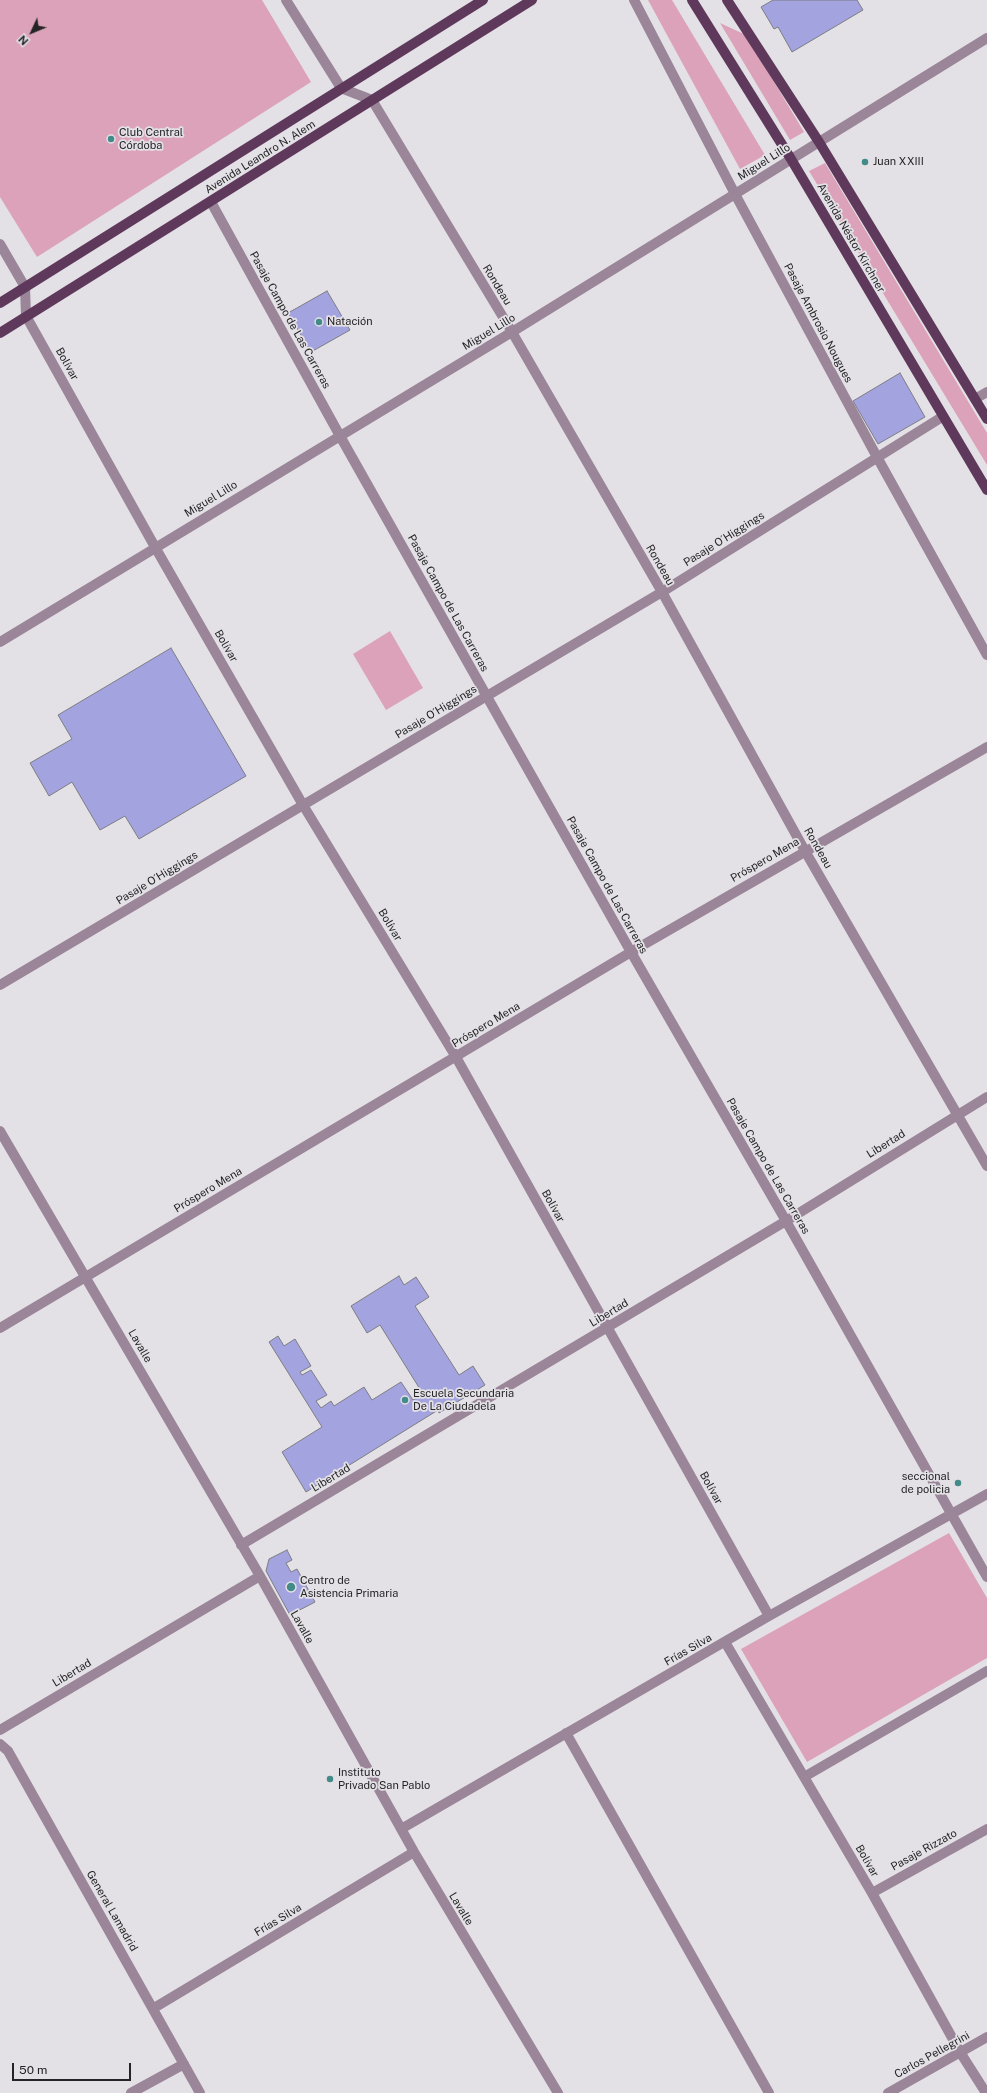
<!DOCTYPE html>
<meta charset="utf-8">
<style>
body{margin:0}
#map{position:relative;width:987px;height:2093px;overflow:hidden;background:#e3e1e6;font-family:"Public Sans",sans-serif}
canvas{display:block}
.north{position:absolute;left:12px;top:12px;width:40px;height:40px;-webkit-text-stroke:3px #e3e1e6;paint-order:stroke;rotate:226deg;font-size:11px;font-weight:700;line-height:16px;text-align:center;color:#242325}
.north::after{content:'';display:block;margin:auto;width:14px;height:18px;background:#242325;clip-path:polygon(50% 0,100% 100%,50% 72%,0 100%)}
.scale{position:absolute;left:12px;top:2063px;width:119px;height:18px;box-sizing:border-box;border:2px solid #242325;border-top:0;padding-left:5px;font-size:12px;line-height:14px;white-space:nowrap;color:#242325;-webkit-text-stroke:3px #e3e1e6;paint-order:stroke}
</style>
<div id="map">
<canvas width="987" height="2093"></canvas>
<div class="north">N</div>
<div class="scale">50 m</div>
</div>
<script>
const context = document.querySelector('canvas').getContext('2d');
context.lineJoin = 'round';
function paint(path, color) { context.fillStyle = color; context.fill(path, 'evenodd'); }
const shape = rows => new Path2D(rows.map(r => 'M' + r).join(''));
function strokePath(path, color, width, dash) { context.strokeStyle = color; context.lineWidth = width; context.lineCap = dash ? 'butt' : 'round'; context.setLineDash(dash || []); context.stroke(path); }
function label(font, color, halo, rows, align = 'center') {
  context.font = font + ' "Public Sans",sans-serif'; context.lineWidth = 3.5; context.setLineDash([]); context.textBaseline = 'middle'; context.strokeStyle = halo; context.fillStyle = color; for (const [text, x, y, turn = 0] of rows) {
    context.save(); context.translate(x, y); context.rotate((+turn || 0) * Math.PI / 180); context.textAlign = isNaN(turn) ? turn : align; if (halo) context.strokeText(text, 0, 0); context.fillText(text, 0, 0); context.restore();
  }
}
const green = shape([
 [0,0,262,0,311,82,37,257,0,197],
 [648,0,672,0,765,155,740,169],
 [720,23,746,35,804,132,790,140],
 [825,163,987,433,987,465,809,171],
 [390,631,423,688,386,710,353,654],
 [949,1533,987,1598,987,1658,807,1762,741,1649]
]);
const building = shape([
 [773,0,857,0,863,10,792,52,778,27,774,29,761,7,773,0],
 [327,291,350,330,311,352,288,313,327,291],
 [900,373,925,417,878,444,853,401,900,373],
 [171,648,246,776,139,839,125,816,100,830,72,782,49,796,30,763,72,739,58,715,171,648],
 [399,1276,404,1285,416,1277,429,1297,415,1306,459,1375,473,1366,485,1385,439,1413,438,1410,306,1492,282,1452,322,1427,269,1342,278,1336,284,1346,295,1339,311,1366,300,1372,302,1375,311,1370,327,1395,316,1401,321,1408,331,1401,334,1406,364,1387,372,1400,401,1382,413,1400,423,1394,380,1325,367,1333,351,1306,399,1276],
 [287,1550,292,1560,286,1563,291,1572,297,1569,315,1602,290,1615,266,1571,269,1559,287,1550]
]);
const minor = shape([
 [286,0,341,88,372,100,512,332,662,592,805,851,987,1166],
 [634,0,735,194,877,457,987,655],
 [211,202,340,436,631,952,786,1221,987,1577],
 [0,244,25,287,26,316,155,547,303,805,456,1057,769,1616],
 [975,399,987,392],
 [0,642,512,332,987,38],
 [0,985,662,592,942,417],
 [0,1131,260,1576,414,1852,558,2093],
 [0,1328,631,952,987,747],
 [241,1545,786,1221,987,1097],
 [725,1642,872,1893,960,2052,986,2093],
 [0,1730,260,1576],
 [566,1733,769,2093],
 [0,1744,8,1751,200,2093],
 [804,1777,987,1671],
 [401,1829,769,1616,987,1494],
 [872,1893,987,1829],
 [154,2008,414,1852],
 [131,2093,184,2064],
 [888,2093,987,2037]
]);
const major = shape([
 [692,0,791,159,987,490],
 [727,0,819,142,987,419],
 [0,303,483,0],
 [0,333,532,0]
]);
const markers = [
 [111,139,4,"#438b88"],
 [865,162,4,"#438b88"],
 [319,322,4,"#438b88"],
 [405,1400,4,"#438b88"],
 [958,1483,4,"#438b88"],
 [291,1587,5,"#438b88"],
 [330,1779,4,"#438b88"]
];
const poiNames = [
 ["Club Central",119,133],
 ["Córdoba",119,146],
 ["Juan XXIII",873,162],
 ["Natación",327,322],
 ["Escuela Secundaria",413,1394],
 ["De La Ciudadela",413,1407],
 ["seccional",950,1477,"right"],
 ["de policia",950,1490,"right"],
 ["Centro de",300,1581],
 ["Asistencia Primaria",300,1594],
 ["Instituto",338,1773],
 ["Privado San Pablo",338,1786]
];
const streetNames = [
 ["Avenida Leandro N. Alem",260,157,-32],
 ["Miguel Lillo",764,162,-32],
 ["Avenida Néstor Kirchner",851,238,60],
 ["Rondeau",497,285,59],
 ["Pasaje Campo de Las Carreras",290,320,61],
 ["Pasaje Ambrosio Nougues",818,323,62],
 ["Miguel Lillo",489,332,-31],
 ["Bolívar",67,364,61],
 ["Miguel Lillo",211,499,-31],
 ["Pasaje O´Higgings",724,539,-32],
 ["Rondeau",660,565,60],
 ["Pasaje Campo de Las Carreras",448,603,61],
 ["Bolívar",226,646,60],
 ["Pasaje O´Higgings",436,712,-31],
 ["Rondeau",818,848,60],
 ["Próspero Mena",765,860,-30],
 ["Pasaje O´Higgings",157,878,-31],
 ["Pasaje Campo de Las Carreras",607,885,61],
 ["Bolívar",390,925,59],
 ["Próspero Mena",486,1025,-31],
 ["Libertad",886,1144,-32],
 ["Pasaje Campo de Las Carreras",768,1166,60],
 ["Próspero Mena",208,1190,-31],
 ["Bolívar",553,1206,61],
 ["Libertad",609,1313,-31],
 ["Lavalle",140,1346,60],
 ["Libertad",331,1478,-31],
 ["Bolívar",711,1488,61],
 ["Lavalle",302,1627,61],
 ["Frías Silva",688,1650,-30],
 ["Libertad",72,1673,-31],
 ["Pasaje Rizzato",924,1850,-29],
 ["Bolívar",867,1861,60],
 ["Lavalle",461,1909,59],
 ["General Lamadrid",112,1911,60],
 ["Frías Silva",278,1920,-31],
 ["Carlos Pellegrini",932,2055,-29]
];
paint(green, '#dca2b9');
paint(building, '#a3a3e0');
strokePath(building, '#7c7d82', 1);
strokePath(minor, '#9b8599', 10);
strokePath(major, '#5f395c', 10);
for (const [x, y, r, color] of markers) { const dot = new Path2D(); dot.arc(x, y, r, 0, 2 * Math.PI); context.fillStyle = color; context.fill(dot); strokePath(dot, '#e3e1e6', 1.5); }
label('11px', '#242325', '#e3e1e6', poiNames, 'left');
label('11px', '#242325', '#e3e1e6', streetNames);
</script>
